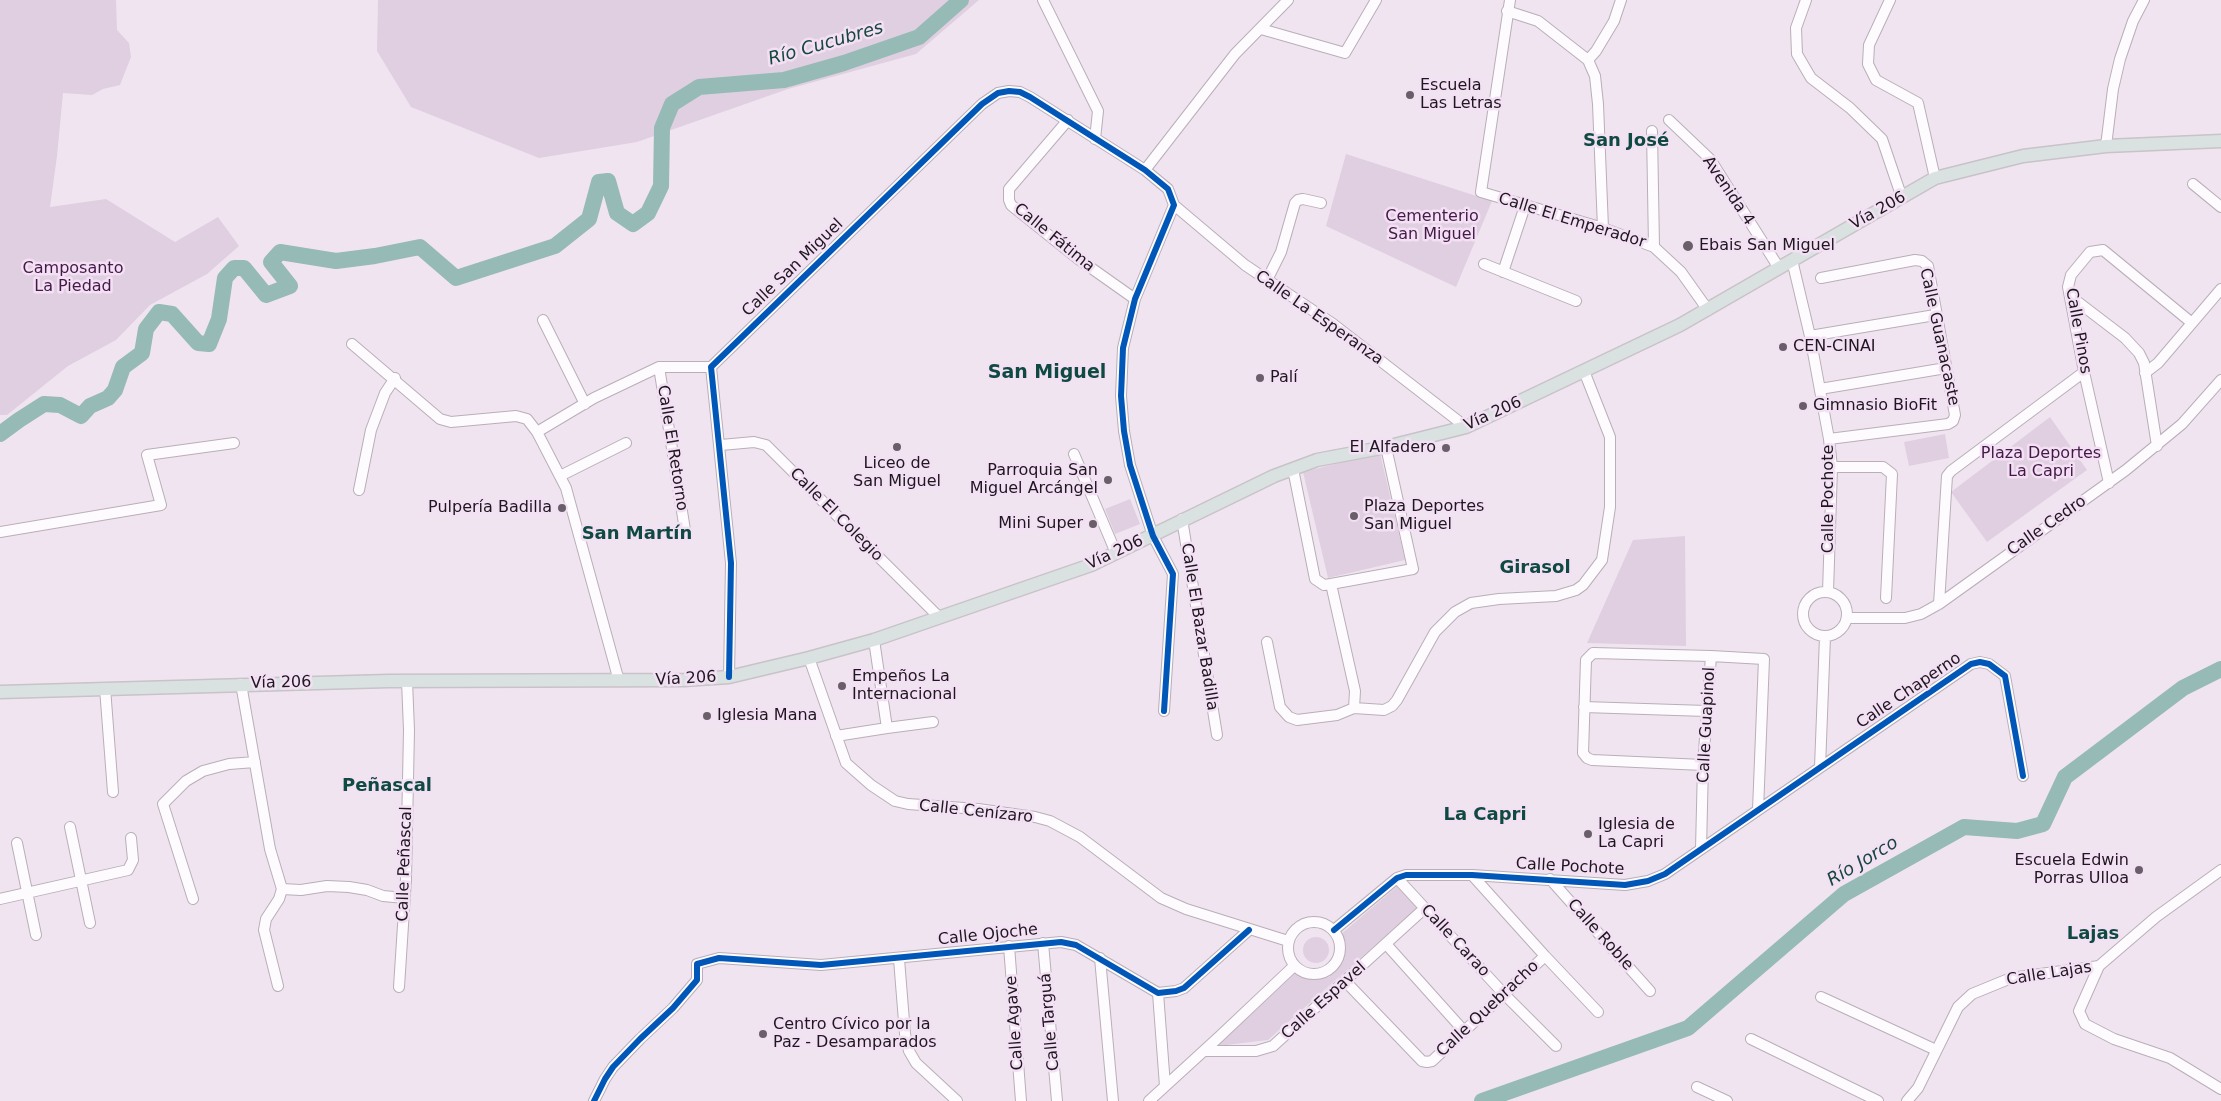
<!DOCTYPE html>
<meta charset="utf-8">
<style>
body{margin:0}
canvas{display:block;background:#f0e4f0}
</style>
<canvas width="2221" height="1101"></canvas>
<script>
const context = document.querySelector('canvas').getContext('2d');
context.lineJoin = 'round';
function paint(path, color) { context.fillStyle = color; context.fill(path, 'evenodd'); }
const shape = rows => new Path2D(rows.map(r => 'M' + r).join(''));
function strokePath(path, color, width, dash) { context.strokeStyle = color; context.lineWidth = width; context.lineCap = dash ? 'butt' : 'round'; context.setLineDash(dash || []); context.stroke(path); }
function label(font, color, halo, rows, align = 'center') {
  context.font = font + ' "DejaVu Sans",sans-serif'; context.lineWidth = 5; context.setLineDash([]); context.textBaseline = 'middle'; context.strokeStyle = halo; context.fillStyle = color; for (const [text, x, y, turn = 0] of rows) {
    context.save(); context.translate(x, y); context.rotate((+turn || 0) * Math.PI / 180); context.textAlign = isNaN(turn) ? turn : align; if (halo) context.strokeText(text, 0, 0); context.fillText(text, 0, 0); context.restore();
  }
}
const green = shape([
 [0,0,116,0,117,30,129,43,131,57,120,85,103,89,92,95,63,93,57,156,50,207,106,199,175,242,218,217,239,246,207,274,150,305,116,340,68,366,7,415,0,415],
 [378,0,979,0,916,54,788,89,637,142,539,158,411,107,377,51],
 [1346,154,1492,201,1456,287,1326,226],
 [2050,417,2087,470,1987,542,1951,492],
 [1945,434,1949,458,1909,466,1904,442],
 [1380,453,1405,560,1328,578,1303,472],
 [1130,499,1140,524,1115,534,1105,509],
 [1685,536,1686,646,1587,643,1633,540],
 [1400,884,1419,906,1268,1040,1218,1046,1295,973,1306,978,1319,979,1329,977,1338,967,1343,959,1344,941,1341,934],
 '1303 950a13 13 0 1 1 26 0a13 13 0 1 1-26 0Z'
]);
const river = shape([
 [0,434,19,420,44,404,60,405,81,416,90,406,108,398,115,390,123,367,142,353,146,329,159,312,172,314,198,343,209,344,219,319,225,278,234,268,244,268,266,295,290,286,271,262,280,252,336,261,375,256,420,247,456,278,555,246,589,219,599,182,608,181,617,213,633,224,648,213,661,186,662,128,672,104,699,87,784,80,844,63,919,37,961,0],
 [1482,1101,1688,1028,1844,894,1964,827,2017,831,2043,824,2065,777,2183,688,2221,669]
]);
const minor = shape([
 [1043,0,1098,111,1095,139],
 [1510,0,1481,192,1603,228,1654,247,1681,272,1708,310],
 [1806,0,1796,28,1797,54,1811,78,1850,108,1882,139,1902,198],
 [1890,0,1869,45,1868,64,1876,80,1918,103,1935,178],
 [1507,11,1538,21,1588,60],
 [1261,29,1345,53,1376,0],
 [1588,60,1595,76,1598,104,1603,228],
 [1588,60,1596,51,1614,21,1621,0],
 [1068,120,1009,189,1009,200,1011,205,1077,258,1135,299],
 [1669,120,1710,159,1779,268],
 [1652,131,1654,247],
 [2106,146,2113,89,2120,59,2133,21,2144,0],
 [1145,170,1235,54,1288,0],
 [2193,184,2221,207],
 [1174,205,1245,265,1333,324,1466,427],
 [1792,260,1810,336,1829,439,1832,467,1828,592],
 [1484,264,1576,301],
 [1503,272,1525,206],
 [1821,278,1915,260,1922,261,1928,266,1955,415,1953,421,1948,424,1829,439],
 [1267,280,1281,252,1295,203,1298,200,1303,199,1321,203],
 [2070,296,2125,338,2139,353,2144,363,2157,446],
 [543,320,585,404],
 [1810,336,1935,315],
 [352,344,440,419,451,422,516,416,527,419,537,432,566,488,619,681],
 [659,367,685,530],
 [2145,373,2158,363,2221,289],
 [1820,389,1946,368],
 [537,432,594,398,659,367,711,367],
 [721,445,754,442,766,445,939,617],
 [1074,454,1116,553],
 [1832,467,1883,467,1892,474,1886,598],
 [1293,469,1315,579,1324,585,1331,584,1355,691,1354,708],
 [560,476,626,443],
 [2109,483,2084,372,2068,287,2071,275,2090,252,2103,250,2192,323],
 [359,490,371,430,385,393,395,378],
 [1182,519,1217,735],
 [0,532,161,505,147,455,234,443],
 [1331,584,1413,569,1386,447],
 '1803 614a22 22 0 1 1 44 0a22 22 0 1 1-44 0Z',
 [1939,604,1947,476,1951,471,2084,372],
 [1847,618,1905,618,1921,614,1939,604,2126,470,2182,424,2221,380],
 [1267,642,1280,707,1289,717,1297,720,1337,715,1354,708,1384,710,1392,706,1397,700,1435,632,1455,612,1471,603,1499,599,1556,596,1576,590,1583,585,1602,560,1610,507,1610,437,1584,371],
 [809,658,846,763,871,785,895,801,908,804,978,809,1035,817,1050,821,1080,837,1161,898,1186,909,1288,941],
 [729,677,731,563,711,367,982,104,998,93,1009,91,1020,92,1030,97,1145,170,1168,189,1174,205,1135,299,1123,348,1121,396,1124,431,1130,465,1153,536,1173,574,1164,711],
 [241,684,270,849,282,889,279,899,266,919,264,930,278,986],
 [105,688,113,792],
 [1584,707,1706,711],
 [887,728,933,722],
 [836,736,887,728,874,640],
 [1703,765,1592,760,1587,758,1583,753,1586,660,1593,653,1711,656],
 [1820,767,1825,637],
 [70,827,90,923],
 [17,843,36,935],
 [1701,849,1703,765,1711,656,1764,659,1758,810],
 [1472,875,1545,956,1598,1012],
 [1397,878,1504,994,1556,1046],
 [1550,879,1650,991],
 [282,889,301,890,327,886,349,887,367,890,383,896,405,898],
 [0,899,128,870,133,860,131,838],
 [193,899,163,804,186,781,203,771,229,764,255,762],
 '1288 948a26 26 0 1 1 52 0a26 26 0 1 1-52 0Z',
 [1334,930,1397,878,1406,875,1472,875,1625,885,1648,881,1665,874,1971,664,1980,662,1989,664,2005,676,2023,776],
 [1043,943,1057,1101],
 [1386,944,1464,1031],
 [1009,946,1021,1101],
 [1100,958,1113,1101],
 [899,959,905,1034,909,1051,916,1063,957,1101],
 [2099,966,2079,1011,2085,1024,2114,1039,2170,1058,2221,1089],
 [1345,981,1422,1061,1427,1062,1432,1061,1545,956],
 [399,987,406,879,409,730,407,681],
 [1158,993,1165,1086],
 [1821,997,1936,1050],
 [1751,1039,1878,1101],
 [1205,1051,1256,1051,1273,1046,1425,908],
 [1697,1087,1727,1101],
 [594,1101,605,1079,613,1067,640,1039,673,1008,697,980,697,964,719,958,821,965,1061,942,1076,945,1158,993,1176,991,1184,988,1249,930],
 [1149,1101,1220,1036,1294,966],
 [1907,1101,1918,1088,1958,1007,1972,994,2011,978,2099,966,2156,917,2221,870]
]);
const major = shape([
 [0,692,388,681,684,680,729,677,809,658,874,640,1091,565,1274,476,1317,460,1386,447,1466,427,1680,325,1935,178,2023,156,2106,146,2221,141]
]);
const cycleway = shape([
 [729,677,731,563,711,367,982,104,998,93,1009,91,1020,92,1030,97,1145,170,1168,189,1174,205,1135,299,1123,348,1121,396,1124,431,1130,465,1153,536,1173,574,1164,711],
 [1334,930,1397,878,1406,875,1472,875,1625,885,1648,881,1665,874,1971,664,1980,662,1989,664,2005,676,2023,776],
 [594,1101,605,1079,613,1067,640,1039,673,1008,697,980,697,964,719,958,821,965,1061,942,1076,945,1158,993,1176,991,1184,988,1249,930]
]);
const markers = [
 [1410,95,5,"#685f68"],
 [1688,246,6,"#685f68"],
 [1783,347,5,"#685f68"],
 [1260,378,5,"#685f68"],
 [1803,406,5,"#685f68"],
 [897,447,5,"#685f68"],
 [1446,448,5,"#685f68"],
 [1108,480,5,"#685f68"],
 [562,508,5,"#685f68"],
 [1354,516,5,"#685f68"],
 [1093,524,5,"#685f68"],
 [842,686,5,"#685f68"],
 [707,716,5,"#685f68"],
 [1588,834,5,"#685f68"],
 [2139,870,5,"#685f68"],
 [763,1034,5,"#685f68"]
];
const poiNames = [
 ["Escuela",1420,86],
 ["Las Letras",1420,104],
 ["Ebais San Miguel",1699,246],
 ["CEN-CINAI",1793,347],
 ["Palí",1270,378],
 ["Gimnasio BioFit",1813,406],
 ["El Alfadero",1436,448,"right"],
 ["Liceo de",897,464,"center"],
 ["San Miguel",897,482,"center"],
 ["Parroquia San",1098,471,"right"],
 ["Miguel Arcángel",1098,489,"right"],
 ["Plaza Deportes",1364,507],
 ["San Miguel",1364,525],
 ["Pulpería Badilla",552,508,"right"],
 ["Mini Super",1083,524,"right"],
 ["Empeños La",852,677],
 ["Internacional",852,695],
 ["Iglesia Mana",717,716],
 ["Iglesia de",1598,825],
 ["La Capri",1598,843],
 ["Escuela Edwin",2129,861,"right"],
 ["Porras Ulloa",2129,879,"right"],
 ["Centro Cívico por la",773,1025],
 ["Paz - Desamparados",773,1043]
];
const streetNames = [
 ["Avenida 4",1728,191,56],
 ["Vía 206",1878,211,-29],
 ["Calle El Emperador",1572,221,17],
 ["Calle Fátima",1054,238,39],
 ["Calle San Miguel",793,268,-44],
 ["Calle La Esperanza",1319,318,35],
 ["Calle Pinos",2078,331,80],
 ["Calle Guanacaste",1939,337,78],
 ["Vía 206",1493,414,-24],
 ["Calle El Retorno",672,448,81],
 ["Calle Pochote",1829,499,-90],
 ["Calle El Colegio",836,515,45],
 ["Calle Cedro",2047,526,-35],
 ["Vía 206",1115,553,-25],
 ["Calle El Bazar Badilla",1199,627,81],
 ["Vía 206",686,679,-3],
 ["Vía 206",281,683,-1],
 ["Calle Chaperno",1909,691,-34],
 ["Calle Guapinol",1707,725,-87],
 ["Calle Cenízaro",976,812,6],
 ["Calle Peñascal",405,864,-88],
 ["Calle Pochote",1570,867,3],
 ["Calle Ojoche",988,935,-6],
 ["Calle Roble",1600,935,48],
 ["Calle Carao",1455,941,47],
 ["Calle Lajas",2049,974,-9],
 ["Calle Espavel",1324,1001,-42],
 ["Calle Quebracho",1488,1009,-43],
 ["Calle Targuá",1050,1022,-95],
 ["Calle Agave",1015,1023,-94]
];
const parkNames = [
 ["Cementerio",1432,217],
 ["San Miguel",1432,235],
 ["Camposanto",73,269],
 ["La Piedad",73,287],
 ["Plaza Deportes",2041,454],
 ["La Capri",2041,472]
];
const waterNames = [
 ["Río Cucubres",826,44,-16],
 ["Río Jorco",1863,862,-31]
];
const neighbourhoodNames = [
 ["San José",1626,141],
 ["San Martín",637,534],
 ["Girasol",1535,568],
 ["Peñascal",387,786],
 ["La Capri",1485,815],
 ["Lajas",2093,934]
];
const quarterNames = [
 ["San Miguel",1047,373]
];
paint(green, '#e0cfe0');
strokePath(river, '#96bab5', 16);
strokePath(minor, '#b8afb8', 12);
strokePath(major, '#c8c3c8', 15);
strokePath(minor, '#fdfbfd', 10);
strokePath(major, '#dae1e1', 12);
strokePath(cycleway, '#0057b8', 6);
for (const [x, y, r, color] of markers) { const dot = new Path2D(); dot.arc(x, y, r, 0, 2 * Math.PI); context.fillStyle = color; context.fill(dot); strokePath(dot, '#f4e0f4', 2); }
label('16px', '#1e171e', '#f4e0f4', poiNames, 'left');
label('16px', '#1e171e', '#f4e0f4', streetNames);
label('16px', '#431a46', '#f4e0f4', parkNames);
label('italic 18px', '#15473e', '#f4e0f4', waterNames);
label('bold 18px', '#0f4a41', '#f4e0f4', neighbourhoodNames);
label('bold 19px', '#0f4a41', '#f4e0f4', quarterNames);
</script>
